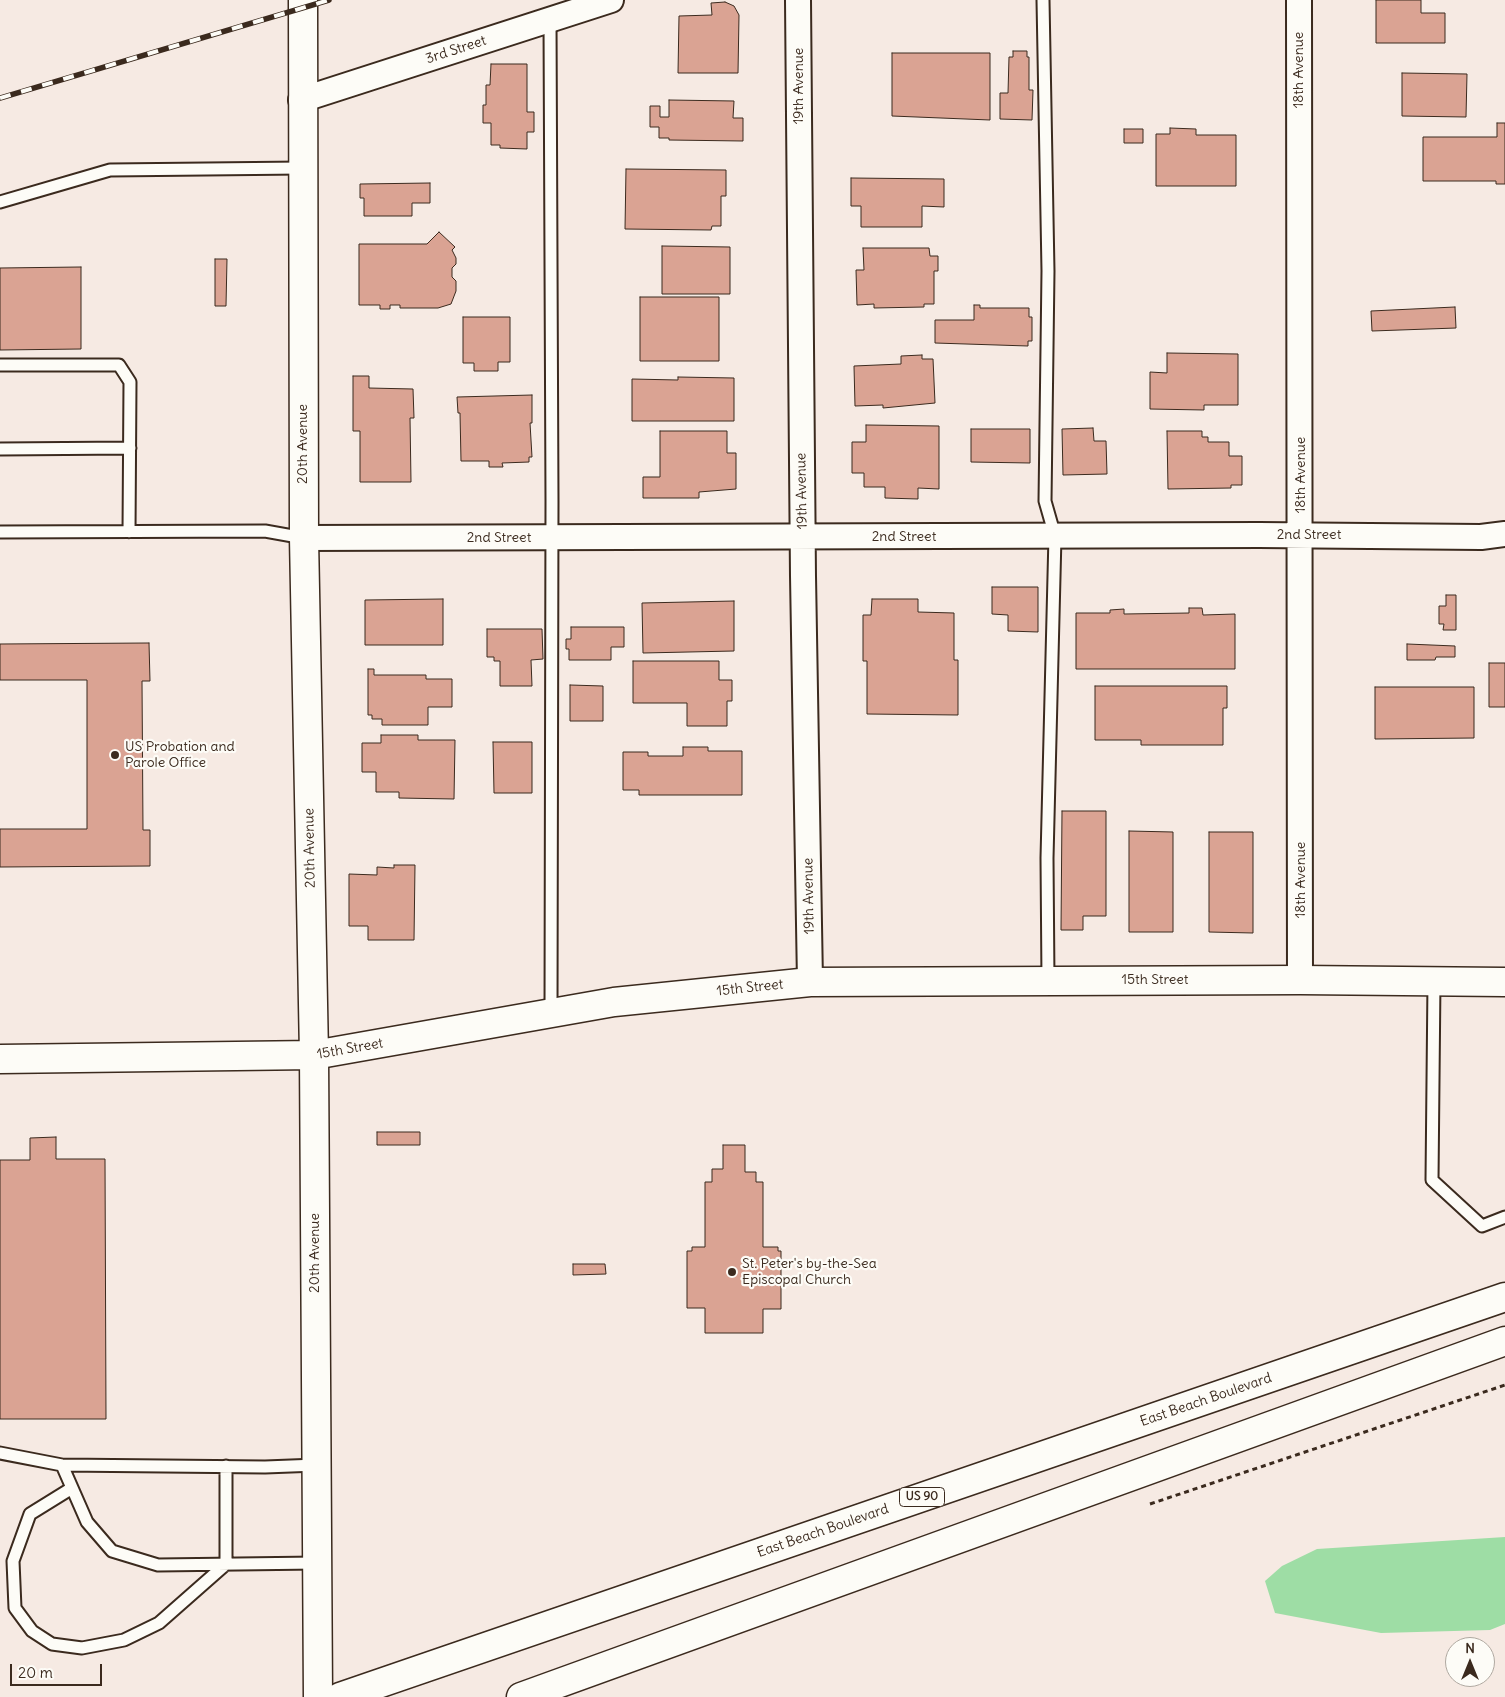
<!DOCTYPE html>
<style>
body{margin:0}
#map{position:relative;width:1505px;height:1697px;overflow:hidden;background:#f6eae3;font-family:Delius,sans-serif}
canvas{display:block}
.north{position:absolute;left:1445px;top:1637px;width:50px;height:50px;box-sizing:border-box;background:#fdfcf7;border:1px solid #afa8a0;border-radius:50%;rotate:0deg;font-size:14px;font-weight:700;line-height:20px;text-align:center;color:#3b2a1e}
.north::after{content:'';display:block;margin:auto;width:18px;height:22px;background:#3b2a1e;clip-path:polygon(50% 0,100% 100%,50% 72%,0 100%)}
.scale{position:absolute;left:10px;top:1664px;width:92px;height:22px;box-sizing:border-box;border:2px solid #3b2a1e;border-top:0;padding-left:6px;font-size:15px;line-height:18px;white-space:nowrap;color:#3b2a1e;-webkit-text-stroke:4px #fdfcf7;paint-order:stroke}
</style>
<div id="map">
<canvas width="1505" height="1697"></canvas>
<div class="north">N</div>
<div class="scale">20 m</div>
</div>
<script>
const context = document.querySelector('canvas').getContext('2d');
context.lineJoin = 'round';
function paint(path, color) { context.fillStyle = color; context.fill(path, 'evenodd'); }
const shape = rows => new Path2D(rows.map(r => 'M' + r).join(''));
function strokePath(path, color, width, dash) { context.strokeStyle = color; context.lineWidth = width; context.lineCap = dash ? 'butt' : 'round'; context.setLineDash(dash || []); context.stroke(path); }
function label(font, color, halo, rows, align = 'center') {
  context.font = font + ' Delius,sans-serif'; context.lineWidth = 4.5; context.setLineDash([]); context.textBaseline = 'middle'; context.strokeStyle = halo; context.fillStyle = color; for (const [text, x, y, turn = 0] of rows) {
    context.save(); context.translate(x, y); context.rotate((+turn || 0) * Math.PI / 180); context.textAlign = isNaN(turn) ? turn : align; if (halo) context.strokeText(text, 0, 0); context.fillText(text, 0, 0); context.restore();
  }
}
const green = shape([
 [1505,1537,1505,1624,1490,1630,1381,1633,1275,1613,1265,1581,1282,1566,1317,1549]
]);
const building = shape([
 [1376,0,1421,0,1421,13,1445,13,1445,43,1376,43,1376,0],
 [725,2,734,6,739,15,738,73,678,73,679,16,712,15,711,3,725,2],
 [1013,51,1027,51,1027,57,1029,57,1029,90,1033,90,1032,120,1000,119,1000,93,1008,93,1009,57,1013,57,1013,51],
 [892,53,990,53,990,120,892,116,892,53],
 [491,64,527,64,527,112,534,112,534,132,527,132,527,149,500,148,500,145,491,145,491,123,483,123,483,105,486,105,486,85,490,85,491,64],
 [1402,73,1467,74,1466,117,1402,116,1402,73],
 [669,100,734,101,733,118,743,118,743,141,669,140,669,138,659,138,659,127,650,127,650,106,660,106,660,117,669,117,669,100],
 [1497,123,1505,123,1505,184,1496,184,1496,181,1423,181,1423,137,1497,137,1497,123],
 [1170,128,1196,129,1196,135,1236,135,1236,186,1156,186,1156,134,1170,134,1170,128],
 [1124,129,1143,129,1143,143,1124,143,1124,129],
 [626,169,726,170,726,196,721,196,721,226,712,226,711,230,625,229,626,169],
 [851,178,944,179,944,207,922,206,922,227,861,227,861,206,851,206,851,178],
 [430,183,430,203,412,203,412,216,364,216,364,198,360,198,360,184,430,183],
 [439,232,455,247,452,250,456,258,456,264,452,268,452,277,456,281,456,291,451,304,438,308,400,308,400,305,390,305,390,309,380,309,380,305,359,305,359,244,427,244,439,232],
 [662,246,730,247,730,294,662,294,662,246],
 [863,248,929,248,930,256,938,256,938,271,934,271,934,304,924,304,924,307,874,308,874,304,857,305,856,270,864,270,863,248],
 [215,259,227,259,226,306,215,306,215,259],
 [81,267,81,349,0,350,0,268,81,267],
 [640,297,719,297,719,361,640,361,640,297],
 [974,305,980,305,980,308,1029,308,1029,317,1032,317,1032,341,1028,341,1028,346,935,343,935,320,974,320,974,305],
 [1455,307,1456,328,1372,331,1371,311,1455,307],
 [463,317,510,317,510,362,498,362,498,371,474,371,474,363,463,363,463,317],
 [1167,353,1238,354,1238,405,1204,405,1204,410,1150,409,1150,372,1167,373,1167,353],
 [922,355,922,359,933,359,935,403,883,408,883,405,855,406,854,366,901,364,901,356,922,355],
 [353,376,369,376,369,388,413,389,414,418,410,418,411,482,360,482,360,431,353,431,353,376],
 [678,377,734,378,734,421,632,421,632,379,678,380,678,377],
 [532,395,532,423,530,423,532,457,529,457,529,462,502,463,503,467,489,467,489,461,461,461,460,413,458,413,457,397,532,395],
 [866,425,939,426,939,489,918,488,918,499,885,498,885,487,864,487,864,473,852,473,852,442,866,442,866,425],
 [1093,428,1094,441,1106,441,1107,474,1063,475,1062,429,1093,428],
 [971,429,1030,429,1030,463,971,462,971,429],
 [660,431,727,431,727,453,736,453,736,489,699,492,699,498,643,498,643,477,660,477,660,431],
 [1167,431,1202,431,1202,437,1208,437,1208,442,1229,442,1229,456,1242,456,1242,485,1231,485,1231,488,1168,489,1167,431],
 [992,587,1038,587,1038,632,1008,631,1008,615,992,614,992,587],
 [1446,595,1456,595,1456,630,1443,630,1444,624,1439,624,1439,606,1446,606,1446,595],
 [443,599,443,645,365,645,365,600,443,599],
 [872,599,918,599,918,612,954,613,954,660,958,660,958,715,867,714,867,661,863,661,863,615,871,615,872,599],
 [734,601,734,651,643,653,642,603,734,601],
 [1189,608,1202,608,1203,615,1235,614,1235,669,1076,669,1076,613,1110,613,1110,610,1124,609,1124,614,1189,613,1189,608],
 [571,627,624,627,624,647,611,647,611,660,569,660,569,649,566,649,566,639,571,639,571,627],
 [487,629,542,629,543,659,531,660,532,686,500,686,500,661,494,661,494,657,487,657,487,629],
 [149,643,150,681,142,681,143,830,150,830,150,866,0,867,0,829,87,829,87,680,0,680,0,644,149,643],
 [1407,644,1455,646,1455,657,1436,657,1435,660,1407,660,1407,644],
 [633,661,719,661,719,680,732,680,732,701,727,701,727,726,687,726,687,703,633,703,633,661],
 [1489,663,1505,663,1505,707,1489,707,1489,663],
 [368,669,374,669,374,675,426,675,426,679,452,679,452,707,428,707,428,725,382,725,382,719,372,719,372,715,368,715,368,669],
 [570,685,603,686,603,721,570,721,570,685],
 [1095,686,1227,686,1227,708,1223,708,1223,745,1141,745,1141,740,1095,740,1095,686],
 [1375,687,1474,687,1474,738,1375,739,1375,687],
 [381,735,418,735,418,740,455,740,454,799,399,798,399,792,376,792,376,772,362,772,362,743,381,743,381,735],
 [493,742,532,742,532,793,494,793,493,742],
 [683,747,708,747,708,751,742,751,742,795,639,795,639,790,623,790,623,752,648,752,648,756,683,756,683,747],
 [1062,811,1106,811,1106,916,1083,916,1083,930,1061,930,1062,811],
 [1129,831,1173,832,1173,932,1129,932,1129,831],
 [1209,832,1253,832,1253,933,1209,932,1209,832],
 [394,865,415,865,414,940,368,940,368,926,349,926,349,874,377,875,377,867,394,868,394,865],
 [377,1132,420,1132,420,1145,377,1145,377,1132],
 [56,1137,56,1159,105,1159,106,1419,0,1419,0,1160,30,1160,30,1138,56,1137],
 [723,1145,745,1145,745,1172,756,1172,756,1182,763,1182,763,1247,778,1247,778,1251,781,1251,781,1309,763,1309,763,1333,705,1333,705,1308,687,1308,687,1251,692,1251,692,1247,705,1247,705,1182,712,1182,712,1169,723,1169,723,1145],
 [573,1264,605,1264,606,1274,573,1275,573,1264]
]);
const path = shape([
 [1150,1504,1505,1385]
]);
const service = shape([
 [1043,0,1048,271,1045,501,1055,536,1047,858,1048,981],
 [550,20,552,501,551,1013],
 [0,202,110,170,302,168],
 [0,365,119,365,130,382,129,532],
 [0,449,130,448],
 [0,532,265,531,304,538],
 [1434,981,1432,1180,1482,1226,1505,1217],
 [0,1453,62,1465,265,1467,317,1465],
 [62,1465,87,1522,112,1551,158,1565,317,1563],
 [72,1488,30,1514,13,1561,15,1608,32,1631,52,1644,82,1648,124,1640,159,1623,226,1564,226,1466]
]);
const minor = shape([
 [798,0,803,576,810,982],
 [1299,0,1300,980],
 [301,100,611,0],
 [304,538,1259,535,1481,537,1505,534]
]);
const tertiary = shape([
 [303,0,304,538,314,1055,318,1697],
 [0,1059,314,1055,614,1002,810,982,1300,980,1505,982]
]);
const primary = shape([
 [340,1697,1505,1297],
 [521,1697,1505,1341]
]);
const rail = shape([
 [0,98,329,0]
]);
const markers = [
 [115,755,5,"#3b2a1e"],
 [732,1272,5,"#3b2a1e"]
];
const shields = [
 [922,1497,45]
];
const shieldNames = [
 ["US 90",922,1497]
];
const streetNames = [
 ["3rd Street",456,50,-18],
 ["18th Avenue",1299,70,-90],
 ["19th Avenue",799,86,-90],
 ["20th Avenue",303,444,-90],
 ["18th Avenue",1301,475,-90],
 ["19th Avenue",802,491,-91],
 ["2nd Street",1309,535],
 ["2nd Street",904,537],
 ["2nd Street",499,538],
 ["20th Avenue",310,848,-91],
 ["18th Avenue",1301,880,-90],
 ["19th Avenue",809,896,-91],
 ["15th Street",1155,980],
 ["15th Street",750,988,-6],
 ["15th Street",350,1049,-10],
 ["20th Avenue",315,1253,-90],
 ["East Beach Boulevard",1206,1400,-19],
 ["East Beach Boulevard",823,1531,-19]
];
const poiNames = [
 ["US Probation and",125,747],
 ["Parole Office",125,763],
 ["St. Peter's by-the-Sea",742,1264],
 ["Episcopal Church",742,1280]
];
paint(green, '#9edda5');
paint(building, '#daa393');
strokePath(building, '#3b2a1e', 1);
strokePath(service, '#3b2a1e', 15);
strokePath(minor, '#3b2a1e', 28);
strokePath(tertiary, '#3b2a1e', 31);
strokePath(primary, '#3b2a1e', 31);
strokePath(path, '#3b2a1e', 3, [5, 4]);
strokePath(service, '#fdfcf7', 11);
strokePath(minor, '#fdfcf7', 24);
strokePath(tertiary, '#fdfcf7', 28);
strokePath(primary, '#fdfcf7', 28);
strokePath(rail, '#3b2a1e', 5.5);
strokePath(rail, '#fdfcf7', 4, [11]);
for (const [x, y, r, color] of markers) { const dot = new Path2D(); dot.arc(x, y, r, 0, 2 * Math.PI); context.fillStyle = color; context.fill(dot); strokePath(dot, '#fdfcf7', 2); }
for (const [x, y, w] of shields) { const box = new Path2D(); box.roundRect(x - w / 2, y - 9.5, w, 19, 4); context.fillStyle = '#fdfcf7'; context.fill(box); strokePath(box, '#3b2a1e', 1); }
label('bold 12px', '#3b2a1e', null, shieldNames);
label('14px', '#3b2a1e', '#fdfcf7', streetNames);
label('14px', '#3b2a1e', '#fdfcf7', poiNames, 'left');
</script>
